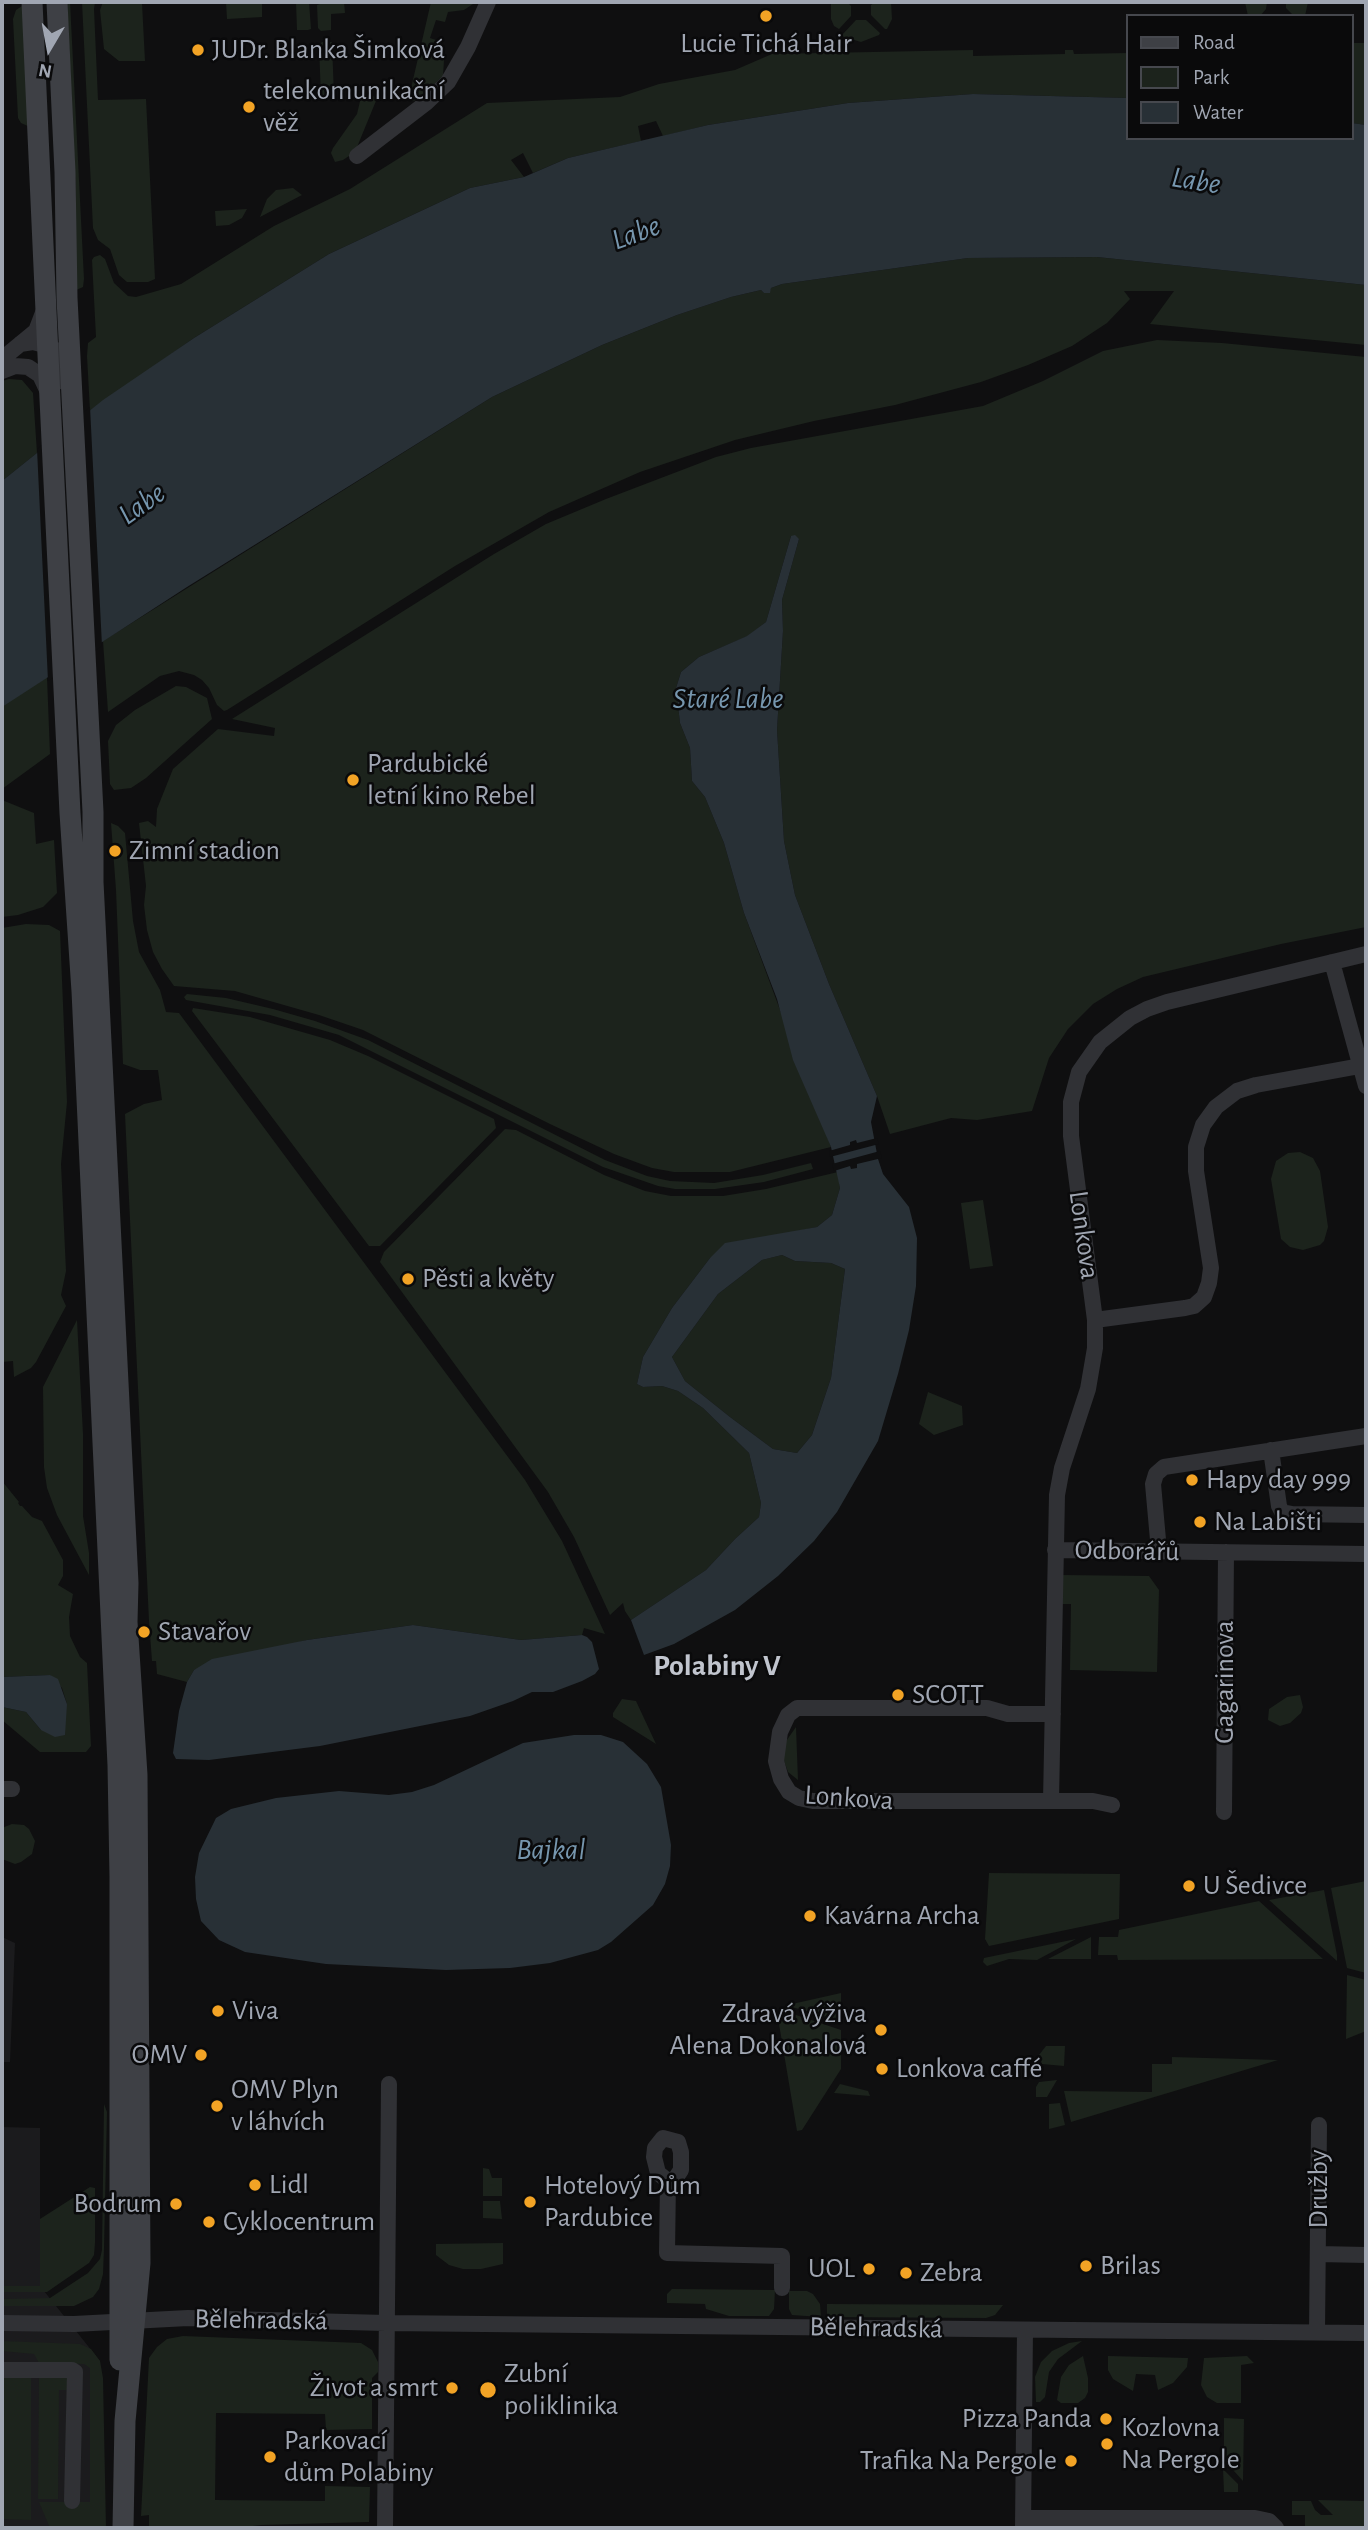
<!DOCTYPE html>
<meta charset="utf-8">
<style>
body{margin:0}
#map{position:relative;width:1368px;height:2530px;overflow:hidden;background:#0f0f10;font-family:"Alegreya Sans",sans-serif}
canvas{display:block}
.frame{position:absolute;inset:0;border:4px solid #a0a6b2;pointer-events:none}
.legend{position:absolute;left:1126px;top:14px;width:228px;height:126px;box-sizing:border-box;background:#0a0a0b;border:2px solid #46484e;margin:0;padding:9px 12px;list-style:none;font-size:21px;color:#a0a6b2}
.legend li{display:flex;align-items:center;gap:14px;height:35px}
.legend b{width:35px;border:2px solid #46484e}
.north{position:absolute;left:14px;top:14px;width:70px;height:70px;-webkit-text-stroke:5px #0a0a0b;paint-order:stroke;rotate:190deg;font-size:19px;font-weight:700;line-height:28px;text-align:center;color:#a0a6b2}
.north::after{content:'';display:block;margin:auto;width:24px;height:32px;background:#a0a6b2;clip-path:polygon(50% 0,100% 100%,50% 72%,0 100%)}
</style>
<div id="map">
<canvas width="1368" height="2530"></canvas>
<div class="frame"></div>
<ul class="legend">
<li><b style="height:9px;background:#3e4045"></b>Road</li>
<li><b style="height:19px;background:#1c231c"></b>Park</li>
<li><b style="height:19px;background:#283036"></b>Water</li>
</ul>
<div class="north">N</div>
</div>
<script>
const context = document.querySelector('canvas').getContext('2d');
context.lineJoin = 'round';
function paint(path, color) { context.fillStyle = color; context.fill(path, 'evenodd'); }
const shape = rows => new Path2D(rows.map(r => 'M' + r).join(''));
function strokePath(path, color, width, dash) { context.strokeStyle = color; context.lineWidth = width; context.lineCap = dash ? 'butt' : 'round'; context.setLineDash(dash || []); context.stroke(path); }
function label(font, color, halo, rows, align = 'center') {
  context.font = font + ' "Alegreya Sans",sans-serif'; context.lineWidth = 5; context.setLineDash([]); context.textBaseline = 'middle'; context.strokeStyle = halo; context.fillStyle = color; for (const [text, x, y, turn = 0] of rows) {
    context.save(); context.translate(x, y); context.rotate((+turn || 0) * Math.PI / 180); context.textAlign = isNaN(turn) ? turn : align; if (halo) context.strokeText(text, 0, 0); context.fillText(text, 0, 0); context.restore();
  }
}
const built = shape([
 [2,1937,15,1943,10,2062,2,2062],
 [2,2127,40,2128,40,2286,100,2361,101,2508,84,2528,2,2528]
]);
const green = shape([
 [67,2,70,2,84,279,83,287,74,291,76,197],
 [82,2,95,2,94,9,98,100,146,99,155,279,148,282,127,282,119,275,110,249,98,240,93,228],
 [103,2,156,2,142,3,145,61,119,61,104,49,100,10],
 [226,2,262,2,262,17,227,19],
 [296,2,309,2,311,29,308,30,297,30],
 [326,2,344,2,345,13,331,14,331,30,321,31,318,28,317,5],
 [431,2,476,2,464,10,448,12,445,22,436,20,430,38,439,41,441,47,444,60,443,76,417,100,412,101,409,97],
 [831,2,847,2,851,6,851,16,839,29,834,26,831,19],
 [875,2,891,2,892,19,887,29,885,29,871,15,871,5],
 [1245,2,1267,2,1266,9,1260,16,1248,16],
 [1286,2,1308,2,1305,16,1294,16,1286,8],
 [25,4,30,127,21,123,18,118,13,19,16,10],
 [856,20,866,20,880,33,879,35,861,42,844,37,842,35],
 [322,42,332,42,334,97,321,98,319,45],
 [1352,43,1366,43,1366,125,1352,123],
 [973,50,973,56,1065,54,1065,50,1073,50,1074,54,1128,53,1128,98,973,94,848,103,708,125,663,136,656,121,638,126,641,141,568,158,533,173,523,153,511,160,524,177,470,188,329,254,194,338,90,411,87,356,88,343,96,337,92,260,94,257,100,255,105,259,114,283,128,296,136,297,181,284,274,226,350,189,487,103,620,97,659,84,735,70,772,54],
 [378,96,355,152,343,160,335,162,331,153,333,148,357,114,361,97],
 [293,188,302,195,260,217,267,199,276,190],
 [247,209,242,218,229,225,216,226,215,211],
 [1097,257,1366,285,1366,345,1150,324,1174,291,1124,291,1130,299,1107,323,1072,346,1028,365,981,382,895,405,814,421,735,440,640,472,549,512,455,566,227,710,224,711,217,705,209,688,202,680,194,675,179,671,160,676,108,712,103,641,492,397,602,345,677,315,731,297,761,290,764,293,769,293,771,288,782,284,968,258],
 [1157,340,1222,343,1366,357,1366,927,1281,944,1143,977,1117,989,1093,1004,1068,1029,1049,1058,1032,1111,977,1120,951,1118,890,1134,877,1096,829,984,795,895,784,841,777,730,783,631,782,600,799,539,791,536,766,622,748,636,699,657,681,672,676,688,680,723,690,748,692,781,705,797,724,843,744,913,831,1147,730,1172,674,1172,652,1168,614,1154,550,1124,363,1030,319,1015,235,991,174,986,162,969,153,952,147,930,144,905,146,886,139,823,148,821,156,827,157,809,173,769,218,729,274,736,275,728,232,719,494,554,546,524,606,499,716,457,751,448,983,406,1043,381,1103,351],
 [9,379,22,380,33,393,37,453,2,481,2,381],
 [47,677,50,754,2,789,2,706],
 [176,686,186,687,207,698,212,719,146,778,131,788,114,790,110,784,108,741,116,725,135,710],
 [2,800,34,813,36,844,54,840,57,893,43,907,18,915,2,917],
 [111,823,118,826,125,833,133,921,139,952,160,990,166,1012,179,1013,525,1480,562,1541,605,1634,584,1628,582,1635,521,1640,413,1625,307,1640,194,1670,187,1682,157,1674,156,1661,152,1661,149,1621,125,1114,144,1104,162,1100,158,1070,140,1070,123,1064,116,890],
 [26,924,49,925,60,931,67,1102,61,1164,66,1271,61,1295,66,1306,36,1362,31,1368,14,1377,13,1361,2,1362,2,928],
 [187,994,226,998,273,1009,315,1021,368,1040,605,1160,647,1176,670,1181,714,1183,763,1175,811,1163,813,1169,764,1182,715,1189,675,1189,658,1186,603,1167,339,1035,270,1015,186,1000,184,997],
 [193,1008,250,1017,330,1040,368,1056,494,1119,496,1128,380,1246,369,1246,192,1011],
 [505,1129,516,1130,604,1175,645,1191,671,1196,723,1196,766,1189,838,1172,840,1188,832,1215,817,1227,788,1233,710,1258,672,1308,643,1357,637,1384,643,1387,662,1386,678,1391,703,1408,749,1453,761,1503,759,1517,735,1539,706,1570,631,1620,625,1611,623,1603,610,1615,574,1537,548,1492,380,1262,384,1252],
 [1300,1152,1313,1158,1320,1171,1328,1227,1324,1241,1320,1245,1303,1250,1290,1247,1281,1239,1271,1179,1276,1161,1288,1153],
 [983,1200,993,1266,970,1269,961,1203],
 [782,1255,795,1261,831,1263,845,1269,831,1378,812,1435,797,1453,773,1449,730,1417,685,1381,672,1357,718,1294,762,1260],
 [77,1320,83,1434,83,1516,89,1553,89,1575,57,1515,47,1488,44,1467,43,1387],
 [928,1392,962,1406,963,1425,934,1435,919,1424],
 [2,1481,19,1502,18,1503,20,1506,22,1506,32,1517,42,1521,63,1560,63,1576,58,1585,73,1594,69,1617,70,1636,80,1657,87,1663,91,1746,86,1752,40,1752,2,1720,2,1707,26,1712,41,1730,67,1704,62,1688,50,1675,2,1677],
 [1061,1575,1149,1576,1159,1590,1157,1672,1070,1670,1071,1604,1061,1604],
 [1300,1695,1303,1707,1301,1713,1290,1723,1280,1726,1268,1720,1269,1709,1287,1697],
 [622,1699,636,1701,656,1744,613,1717,613,1713],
 [796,1727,798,1780,788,1772,783,1758,784,1744],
 [12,1824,24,1825,29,1829,35,1841,32,1854,21,1862,15,1864,2,1859,2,1828],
 [989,1873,1120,1874,1119,1919,989,1946,985,1939],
 [1366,1881,1366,1973,1347,1968,1331,1888],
 [1324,1890,1337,1955,1337,1961,1269,1900],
 [1259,1901,1323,1959,1118,1960,1117,1955,1098,1955,1099,1937,1118,1937,1119,1930],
 [1091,1937,1091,1959,1048,1959],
 [1076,1939,1037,1960,1009,1959,987,1966,983,1962,984,1958],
 [1347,1975,1366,1980,1366,2031,1346,2039],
 [841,1993,841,2021,792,2007,792,2004],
 [790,2013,841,2030,841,2069,802,2130,797,2131,778,2018],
 [1046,2046,1065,2046,1064,2066,1042,2064,1039,2055],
 [1172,2057,1278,2060,1071,2122,1064,2091,1152,2092,1152,2064,1172,2064],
 [1057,2080,1047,2097,1036,2097,1036,2087,1039,2082],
 [840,2084,868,2091,870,2096,834,2093],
 [1060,2103,1065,2125,1049,2129,1049,2104],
 [104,2104,107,2112,104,2248,103,2274,99,2289,93,2297,74,2306,2,2306,2,2299,50,2298,88,2273,100,2259,102,2250],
 [483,2168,489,2169,492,2178,502,2178,502,2196,483,2196],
 [90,2187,95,2188,95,2243,94,2255,89,2263,47,2292,2,2292,2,2286,40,2286,40,2219],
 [483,2201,500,2201,502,2219,483,2218],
 [503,2243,503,2264,481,2269,463,2269,449,2265,436,2255,436,2244],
 [672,2289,775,2290,774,2309,769,2316,729,2316,706,2309,705,2304,667,2303,667,2294],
 [789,2291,807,2291,813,2294,820,2304,821,2317,792,2315,789,2309],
 [827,2304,1003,2305,995,2315,986,2318,827,2317],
 [183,2336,361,2343,372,2350,378,2362,378,2372,372,2378,372,2429,326,2430,325,2414,216,2413,215,2500,325,2501,325,2486,370,2487,369,2522,261,2525,237,2528,149,2528,149,2515,141,2516,149,2358,157,2347,167,2339],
 [2,2341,80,2344,91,2349,100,2361,103,2378,106,2528,50,2528,39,2502,90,2502,90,2368,84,2364,39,2363,34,2354,2,2351],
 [1082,2341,1058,2359,1049,2372,1045,2397,1040,2402,1036,2402,1035,2377,1041,2362,1052,2351,1069,2343],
 [1083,2356,1088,2378,1088,2392,1085,2398,1078,2403,1061,2403,1057,2400,1061,2377,1069,2365],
 [1108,2356,1188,2358,1187,2367,1173,2383,1158,2390,1155,2375,1136,2374,1133,2391,1113,2379,1108,2370],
 [1247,2356,1254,2363,1241,2365,1241,2403,1217,2403,1207,2397,1201,2385,1204,2358],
 [2,2374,31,2375,31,2520,2,2519],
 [39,2374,71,2375,71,2390,59,2390,58,2499,38,2499],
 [1224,2418,1244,2419,1243,2481,1224,2460],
 [1223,2469,1238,2484,1238,2492,1224,2492],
 [1318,2500,1366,2501,1366,2528,1292,2528,1305,2526,1305,2515,1292,2515,1292,2501,1311,2501,1315,2510,1321,2515,1333,2515]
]);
const water = shape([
 [973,94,1128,98,1128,138,1352,138,1352,123,1366,125,1366,285,1097,257,968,258,782,284,771,288,770,293,764,293,761,290,731,297,677,315,602,345,492,397,187,587,2,707,2,481,103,400,194,338,329,254,470,188,524,177,568,158,708,125,848,103],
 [795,535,799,539,782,600,783,631,777,730,784,841,795,895,829,984,877,1096,871,1122,878,1159,883,1174,909,1207,917,1238,916,1286,909,1330,898,1374,878,1441,837,1512,814,1541,778,1576,735,1610,674,1644,644,1655,631,1620,706,1570,735,1539,759,1517,761,1503,749,1453,703,1408,678,1391,662,1386,643,1387,637,1384,643,1357,672,1308,710,1258,725,1243,817,1227,832,1215,840,1188,831,1147,793,1060,777,999,744,913,724,843,705,797,692,781,690,748,680,723,676,688,681,672,699,657,747,636,766,622,791,536],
 [782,1255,795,1261,831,1263,845,1269,831,1378,812,1435,797,1453,773,1449,730,1417,685,1381,672,1357,718,1294,762,1260],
 [413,1625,521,1640,582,1635,587,1637,592,1642,599,1669,595,1674,582,1681,553,1692,532,1692,513,1701,470,1716,320,1746,209,1760,176,1759,173,1753,179,1711,187,1682,194,1670,212,1659,307,1640],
 [50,1675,58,1679,67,1704,65,1735,55,1737,41,1730,26,1712,2,1707,2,1677],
 [574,1735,601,1735,623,1742,647,1764,661,1787,671,1845,670,1866,665,1884,653,1905,611,1942,598,1950,550,1963,510,1968,446,1970,326,1964,245,1952,219,1940,201,1921,196,1899,195,1877,199,1853,216,1818,231,1809,276,1798,339,1791,389,1795,412,1792,434,1785,523,1743]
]);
const pier = shape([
 [90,407,102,646,48,681,37,449],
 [877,1138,879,1144,830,1157,829,1151,850,1145,850,1142,856,1140,857,1143],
 [880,1151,882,1158,857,1164,857,1168,851,1169,850,1166,834,1171,832,1164]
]);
const street = shape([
 [357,156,426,103,448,82,468,47,488,2],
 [20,344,33,342,52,347,58,356,64,382],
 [2,359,36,331,44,310],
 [2,371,15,366,28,367,40,375,48,392],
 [1332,962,1366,1086],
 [1095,1320,1185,1308,1194,1306,1204,1297,1209,1283,1211,1268,1196,1171,1196,1147,1203,1125,1216,1107,1237,1091,1256,1085,1360,1066],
 [1271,1450,1279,1506,1282,1512,1292,1514,1366,1515],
 [1055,1550,1366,1554],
 [1159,1551,1153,1484,1156,1474,1164,1467,1366,1436],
 [1053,1714,1008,1714,987,1708,797,1708,788,1715,780,1732,776,1761,781,1779,789,1792,799,1798,813,1801,1093,1801,1112,1805],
 [2,1789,12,1789],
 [1051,1801,1057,1495,1062,1468,1088,1389,1095,1348,1095,1320,1071,1136,1071,1102,1079,1072,1100,1042,1130,1018,1147,1009,1167,1002,1366,954],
 [1224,1812,1226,1552],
 [668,2181,675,2179,681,2170,681,2152,678,2142,663,2138,655,2148,654,2157,658,2173,668,2181,667,2253,782,2256,782,2288],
 [1319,2254,1366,2255],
 [2,2323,74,2324,188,2318,386,2323,1366,2333],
 [1317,2332,1319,2125],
 [2,2370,72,2370,75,2372,72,2501],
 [1023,2518,1255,2518,1269,2521,1276,2528],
 [1023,2527,1025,2330],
 [385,2528,389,2084]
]);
const secondary = shape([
 [32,2,50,399,70,813,82,991,118,1765,120,1877,120,2360],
 [57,2,65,172,67,298,93,812,93,882,128,1583,127,1622,137,1775,140,2263,125,2421,123,2528]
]);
const markers = [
 [766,16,7,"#f2a325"],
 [198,50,7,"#f2a325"],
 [249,107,7,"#f2a325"],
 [353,780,7,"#f2a325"],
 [115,851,7,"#f2a325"],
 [408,1279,7,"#f2a325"],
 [1192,1480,7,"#f2a325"],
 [1200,1522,7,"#f2a325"],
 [144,1632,7,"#f2a325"],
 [898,1695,7,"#f2a325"],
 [1189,1886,7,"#f2a325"],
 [810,1916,7,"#f2a325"],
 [218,2011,7,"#f2a325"],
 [881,2030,7,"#f2a325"],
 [201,2055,7,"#f2a325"],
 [882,2069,7,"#f2a325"],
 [217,2106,7,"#f2a325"],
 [255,2185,7,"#f2a325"],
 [530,2202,7,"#f2a325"],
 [176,2204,7,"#f2a325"],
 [209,2222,7,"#f2a325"],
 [1086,2266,7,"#f2a325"],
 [869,2269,7,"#f2a325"],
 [906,2273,7,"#f2a325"],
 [452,2388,7,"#f2a325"],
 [488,2390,9,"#f2a325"],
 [1106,2419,7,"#f2a325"],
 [1107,2444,7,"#f2a325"],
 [270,2457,7,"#f2a325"],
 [1071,2461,7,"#f2a325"]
];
const poiNames = [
 ["Lucie Tichá Hair",766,44,"center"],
 ["JUDr. Blanka Šimková",212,50],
 ["telekomunikační",263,91],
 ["věž",263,123],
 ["Pardubické",367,764],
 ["letní kino Rebel",367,796],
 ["Zimní stadion",129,851],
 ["Pěsti a květy",422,1279],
 ["Hapy day 999",1206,1480],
 ["Na Labišti",1214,1522],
 ["Stavařov",158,1632],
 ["SCOTT",912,1695],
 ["U Šedivce",1203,1886],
 ["Kavárna Archa",824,1916],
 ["Viva",232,2011],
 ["Zdravá výživa",867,2014,"right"],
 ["Alena Dokonalová",867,2046,"right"],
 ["OMV",187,2055,"right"],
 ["Lonkova caffé",896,2069],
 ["OMV Plyn",231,2090],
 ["v láhvích",231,2122],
 ["Lidl",269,2185],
 ["Hotelový Dům",544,2186],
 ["Pardubice",544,2218],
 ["Bodrum",162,2204,"right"],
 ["Cyklocentrum",223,2222],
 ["Brilas",1100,2266],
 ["UOL",855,2269,"right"],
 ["Zebra",920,2273],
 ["Zubní",504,2374],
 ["poliklinika",504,2406],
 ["Život a smrt",438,2388,"right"],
 ["Pizza Panda",1092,2419,"right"],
 ["Kozlovna",1121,2428],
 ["Na Pergole",1121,2460],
 ["Parkovací",284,2441],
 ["dům Polabiny",284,2473],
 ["Trafika Na Pergole",1057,2461,"right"]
];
const streetNames = [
 ["Lonkova",1084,1235,82],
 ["Odborářů",1127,1551,1],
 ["Gagarinova",1225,1682,-90],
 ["Lonkova",849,1798,4],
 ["Družby",1319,2189,-90],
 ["Bělehradská",261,2320,1],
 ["Bělehradská",876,2328,1]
];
const waterNames = [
 ["Labe",1196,181,9],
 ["Labe",636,233,-20],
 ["Labe",142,504,-35],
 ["Staré Labe",728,699],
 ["Bajkal",551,1850]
];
const neighbourhoodNames = [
 ["Polabiny V",717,1666]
];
paint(built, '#1b1b1d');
paint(green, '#1c231c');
paint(water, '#283036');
paint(pier, '#0f0f10');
strokePath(street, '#303135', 16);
strokePath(secondary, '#3e4045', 21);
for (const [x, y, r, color] of markers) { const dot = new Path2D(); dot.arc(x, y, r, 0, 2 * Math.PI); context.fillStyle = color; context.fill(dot); strokePath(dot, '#0a0a0b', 2.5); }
label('28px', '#a0a6b2', '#0a0a0b', poiNames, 'left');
label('28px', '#a0a6b2', '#0a0a0b', streetNames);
label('italic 30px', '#7696ae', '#0a0a0b', waterNames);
label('bold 30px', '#c1c5ce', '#0a0a0b', neighbourhoodNames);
</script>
